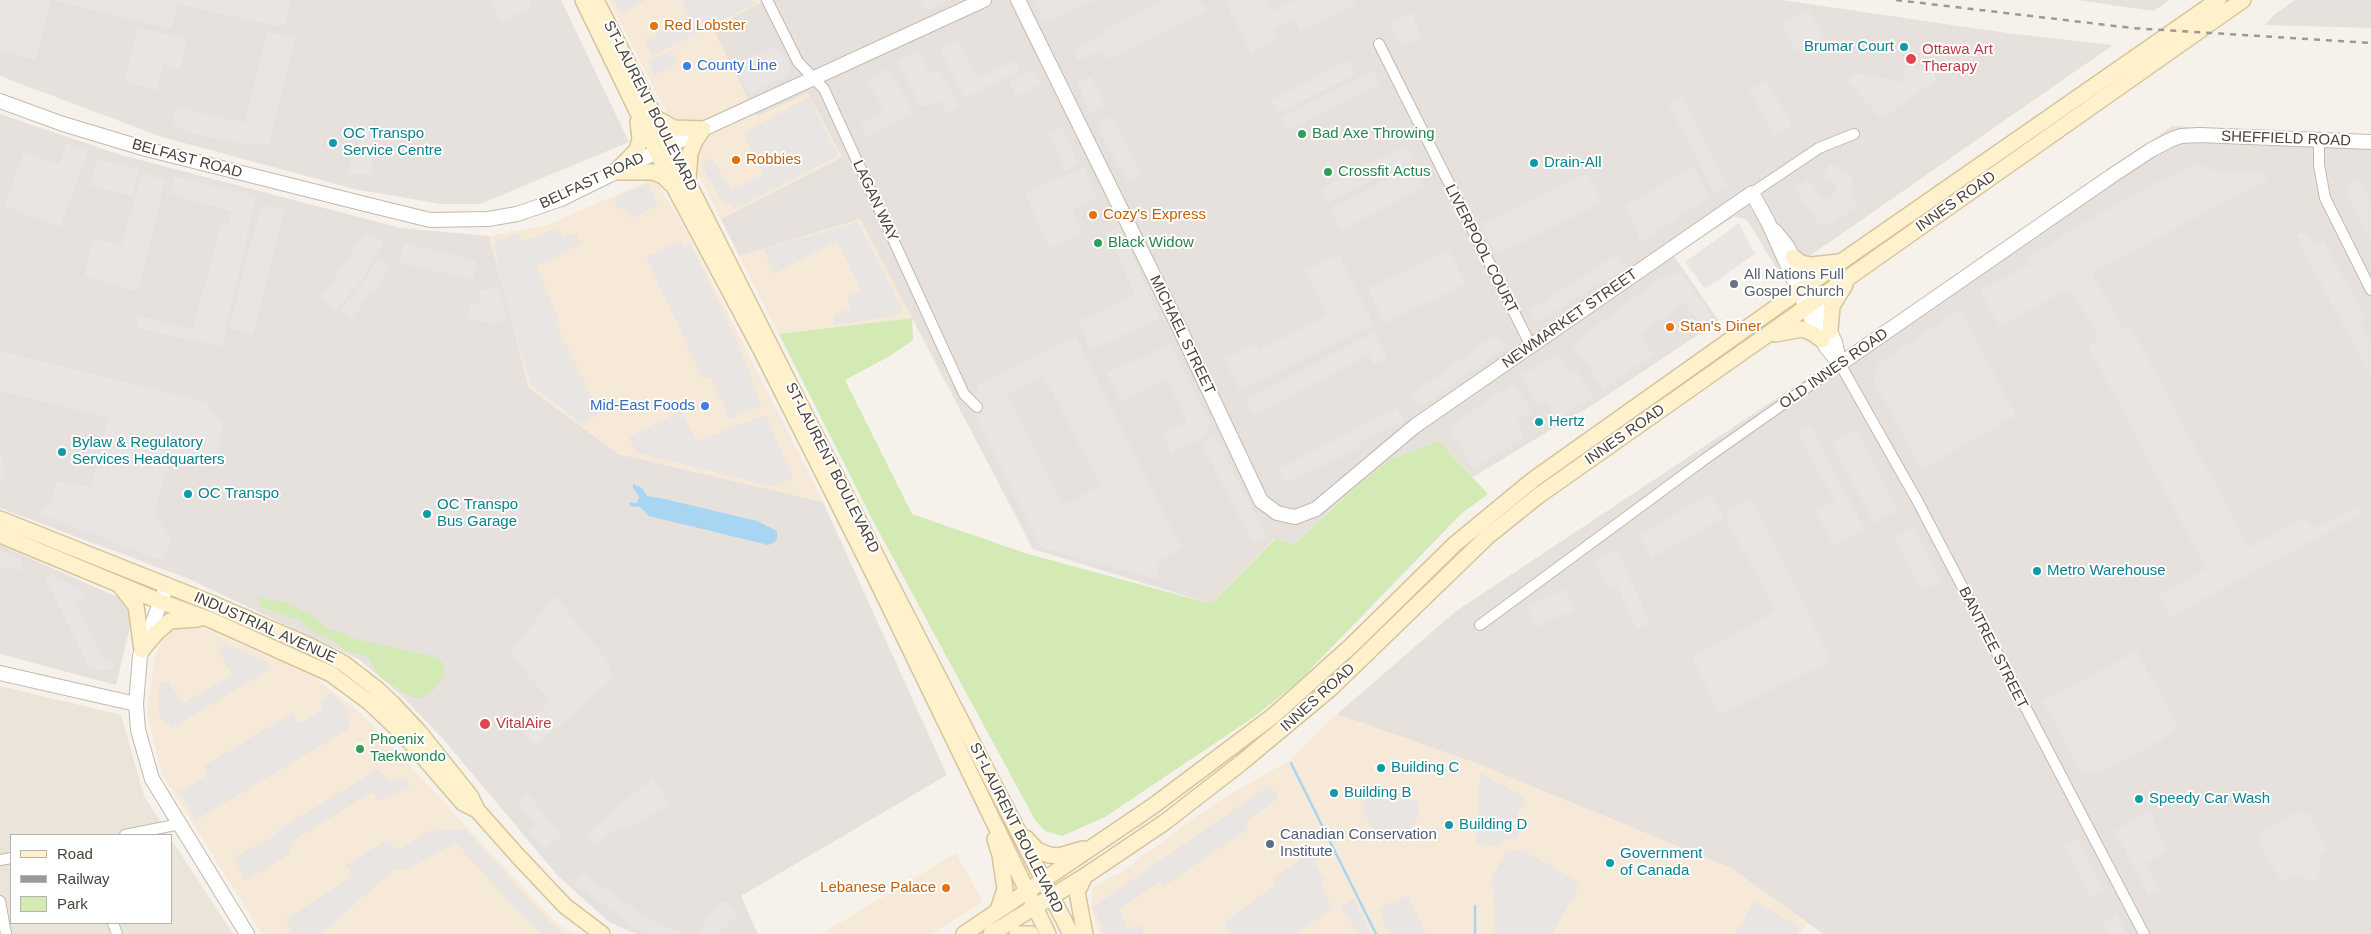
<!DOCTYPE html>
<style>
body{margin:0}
#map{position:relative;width:2371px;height:934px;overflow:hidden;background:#f6f2eb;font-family:Arial,sans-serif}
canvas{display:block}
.legend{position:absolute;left:10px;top:834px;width:162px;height:90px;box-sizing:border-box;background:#fff;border:1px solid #b7b4b0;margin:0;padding:6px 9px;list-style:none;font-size:15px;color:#4b4339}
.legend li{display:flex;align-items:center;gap:10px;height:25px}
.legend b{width:25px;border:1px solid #b7b4b0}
</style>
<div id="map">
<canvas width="2371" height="934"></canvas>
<ul class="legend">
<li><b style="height:6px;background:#fff1cc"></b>Road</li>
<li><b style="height:6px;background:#9a9a9a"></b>Railway</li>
<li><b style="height:14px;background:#d3eab4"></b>Park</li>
</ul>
</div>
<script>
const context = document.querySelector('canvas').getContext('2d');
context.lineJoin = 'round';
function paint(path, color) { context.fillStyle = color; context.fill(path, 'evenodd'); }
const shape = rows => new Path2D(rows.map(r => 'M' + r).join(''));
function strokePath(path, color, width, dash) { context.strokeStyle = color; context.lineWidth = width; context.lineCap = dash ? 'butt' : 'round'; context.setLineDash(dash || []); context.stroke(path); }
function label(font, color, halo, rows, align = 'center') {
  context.font = font + ' Arial,sans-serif'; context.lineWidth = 4; context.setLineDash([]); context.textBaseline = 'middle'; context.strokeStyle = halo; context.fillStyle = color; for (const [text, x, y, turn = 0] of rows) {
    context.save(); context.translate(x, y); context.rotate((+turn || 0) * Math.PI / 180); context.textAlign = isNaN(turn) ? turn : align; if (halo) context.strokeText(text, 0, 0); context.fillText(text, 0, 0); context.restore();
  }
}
const residential = shape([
 [0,686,121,715,144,796,169,835,11,835,11,923,171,923,171,839,233,934,0,934]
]);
const commercial = shape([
 [609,0,760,0,748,97,756,115,808,93,842,157,721,219],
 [655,178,692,242,823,502,618,454,529,388,489,236,547,225],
 [860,219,912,318,779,334,739,256],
 [189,625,207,630,311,675,362,714,555,922,573,934,262,934,162,774,147,715,154,660,161,640,173,627],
 [1337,714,1473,762,1731,868,1807,923,1801,934,1100,934,1091,908,1092,887,1121,872,1215,803,1290,760],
 [956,853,983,902,931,934,821,934]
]);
const industrial = shape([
 [0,0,561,0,629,142,480,204,441,204,354,189,162,137,0,76],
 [760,0,1782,0,2007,33,2113,45,1781,276,1747,220,1735,216,1674,256,1719,321,1597,402,1473,477,1439,441,1391,459,1358,485,1295,544,1274,539,1212,604,1033,549,860,219,739,256,721,219,842,157,808,93,757,116,713,28,761,3],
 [2076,0,2169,0,2154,11],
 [2295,0,2371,0,2371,28,2265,25,2275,14],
 [0,114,121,155,401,228,489,236,529,388,618,454,823,502,947,775,741,896,758,934,636,934,609,922,559,877,443,739,400,694,360,660,189,579,0,508],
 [2172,126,2371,135,2371,934,1823,934,1731,868,1473,762,1337,714,1455,612,1953,281],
 [0,545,122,599,133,614,116,685,0,654]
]);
const green = shape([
 [912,318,913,340,890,356,845,380,912,514,1028,554,1212,604,1275,539,1295,544,1358,485,1391,459,1439,441,1488,494,1462,513,1299,681,1254,717,1105,817,1062,836,1045,831,1035,820,872,519,779,334],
 [262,597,271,601,280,600,297,608,314,617,329,630,344,633,355,639,437,657,444,664,444,676,433,691,420,698,411,697,380,677,368,657,343,649,329,638,315,633,300,620,260,607,258,599]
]);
const parking = shape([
 [0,0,51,0,35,60,0,50],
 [53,0,291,0,286,22,280,27,178,4,171,29],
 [491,0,529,0,532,7,501,22],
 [614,0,646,0,622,14],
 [681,0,752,0,755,4,653,55,645,40,690,17],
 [919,0,947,0,926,12],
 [1035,0,1045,0,1047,3,1052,0,1095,0,1057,18,1044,20],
 [1165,0,1199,0,1207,10,1109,60,1102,49,1078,61,1073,51,1104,34,1104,30],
 [1224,0,1267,0,1273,11,1295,0,1354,0,1356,4,1300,31,1294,20,1273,30,1278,40,1251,53],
 [1808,8,1824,37,1796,51,1782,23],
 [1411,12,1422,37,1401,47,1389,22],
 [138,28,187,39,180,69,163,64,157,91,124,81],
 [267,32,295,38,269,144,247,145,189,133,173,123,175,106,245,123],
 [959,40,978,78,1015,61,1020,71,964,98,940,49],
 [773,46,781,50,790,68,787,76,749,94,735,64],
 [671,51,677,64,655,75,648,62],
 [918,52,930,74,940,71,960,107,947,115,939,101,921,107,898,61],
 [1349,60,1356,74,1278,114,1271,100],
 [1905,67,1931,70,1936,80,1881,119,1847,81,1857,73,1902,82],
 [889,68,913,112,866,137,860,125,884,112,867,80],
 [1034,70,1041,84,1016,96,1009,82],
 [1374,71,1380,84,1288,129,1282,117],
 [1091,76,1106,107,1091,113,1077,82],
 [1767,80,1792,126,1774,136,1749,90],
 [1682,96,1728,186,1715,193,1668,104],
 [809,97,838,156,735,209,731,204,724,205,701,165,712,158,731,191,764,174,743,133],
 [1111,116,1143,175,1128,183,1096,124],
 [1062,127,1078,164,1065,170,1048,133],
 [359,130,374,131,371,175,348,174,352,154,357,154],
 [67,143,88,151,60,227,4,206,24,152,59,164],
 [1406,145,1413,159,1328,202,1321,188],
 [97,159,140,169,132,196,90,186],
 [1830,163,1852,175,1851,193,1857,206,1831,225,1819,224,1795,189,1808,179,1823,201,1837,192,1836,185,1823,177],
 [2198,163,2214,171,2265,173,2268,179,2092,273,2123,329,2131,327,2249,547,2305,518,2315,528,2359,508,2362,514,2170,617,2159,595,2206,569,2088,346,2096,341,2096,332,2069,289,1999,326,1980,290,2031,264,2027,257,2051,245,2069,231,2149,186],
 [1414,165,1425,187,1341,230,1330,208],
 [1084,167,1098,198,1072,209,1083,233,1049,248,1025,193],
 [1694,167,1710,197,1641,242,1625,205],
 [142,173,165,180,138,292,84,276,93,239,122,244],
 [1587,173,1602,203,1496,255,1481,224],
 [174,176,256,196,222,347,137,328,139,316,193,330,221,222,229,223,231,211,170,194],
 [2359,180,2371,204,2371,239,2344,188],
 [648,183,658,205,631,218,628,211,618,207,614,199],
 [261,205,284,210,253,334,229,328],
 [858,222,903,311,889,317,833,325,834,315,851,308,847,296,861,289,837,241,774,274,764,249],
 [1739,223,1755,254,1705,289,1685,262],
 [1119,226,1160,319,1090,350,1078,321,1135,295,1107,232],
 [558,228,563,238,575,232,581,244,536,267,559,318,555,323,600,413,583,425,531,385,502,289,494,242,518,233,523,242],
 [366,232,384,242,363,278,336,310,322,296],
 [2301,232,2318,244,2324,242,2366,319,2360,323,2371,342,2371,378,2296,236],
 [681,241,684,247,691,244,740,349,762,405,730,419,710,376,703,379,646,257],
 [404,243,477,261,473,280,399,262],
 [1449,250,1466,284,1384,323,1368,288],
 [1339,254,1374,325,1240,391,1224,359,1256,344,1259,350,1327,316,1305,271],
 [1618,254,1626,267,1537,322,1530,310],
 [378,257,389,265,375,292,370,294,352,319,341,309,366,278],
 [1681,272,1712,316,1701,324,1684,303,1640,334,1653,355,1604,389,1572,344,1660,278],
 [499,286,508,318,493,324,466,318,471,304,481,306,478,291],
 [1960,309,2016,415,1921,470,1874,381,1876,370,1877,364],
 [1374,332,1388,358,1374,365,1369,355,1254,415,1246,399],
 [1495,335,1506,347,1421,407,1411,395],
 [1076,336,1181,547,1159,562,1156,579,1041,547,973,412,978,385],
 [1043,375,1100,485,1062,506,1007,395],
 [1170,344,1211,425,1200,440,1171,453,1163,435,1187,421,1166,380,1121,402,1107,373],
 [0,351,207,402,223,426,215,465,171,457,154,512,172,540,163,560,155,558,40,514,51,499,57,481,91,487,108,417,0,391],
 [1558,354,1570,374,1577,371,1593,398,1557,419,1546,401,1538,405,1520,376],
 [1513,383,1532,411,1517,420,1524,437,1474,469,1448,428],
 [1397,408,1404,421,1359,443,1359,448,1286,484,1278,469],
 [681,411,697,441,766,415,793,478,775,487,637,453,629,437],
 [1810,425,1865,529,1834,546,1815,512,1835,501,1797,432],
 [1856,430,1898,510,1874,523,1832,443],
 [1215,436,1267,537,1253,544,1201,443],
 [1,456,8,477,0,480,0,457],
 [1710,494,1724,517,1652,558,1639,535],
 [1751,497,1831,661,1720,715,1692,657,1776,611,1727,521,1728,511],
 [1914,527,1941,581,1921,591,1894,537],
 [0,550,21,559,21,571,0,566],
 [1617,550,1650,622,1637,629,1617,586,1607,589,1594,560],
 [53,575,83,590,84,598,75,600,104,659,110,657,115,667,110,670,91,671,45,578],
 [1565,589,1574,610,1536,627,1527,607],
 [555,596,608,661,613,679,535,747,520,729,552,701,540,690,510,653],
 [224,643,265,661,270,669,172,728,159,715,159,684,168,680,182,704,232,675,219,652],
 [2137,651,2178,727,2161,740,2108,769,2083,775,2043,701],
 [330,693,347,709,350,728,196,820,179,792,208,775,204,766,292,713,299,723,323,710,320,700],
 [377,770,391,781,406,778,410,787,381,801,372,792,291,842,291,853,245,881,234,857,273,837,278,830],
 [1480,773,1526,798,1512,824,1520,831,1517,838,1503,840,1497,846,1476,844],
 [652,778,671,804,621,832,618,827,595,846,586,834],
 [1270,785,1279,798,1245,822,1249,828,1163,887,1159,882,1119,909,1127,929,1141,925,1144,934,1105,934,1093,907],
 [1378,787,1385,791,1401,795,1408,801,1414,799,1418,803,1419,813,1413,829,1392,837,1372,829,1363,809,1364,801,1370,791],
 [528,794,562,836,544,849,528,830,534,825,517,802],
 [2150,811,2167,851,2146,863,2159,889,2148,895,2115,831],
 [2296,812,2308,814,2328,851,2321,855,2319,878,2309,883,2302,874,2281,882,2256,836],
 [436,828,441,831,465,829,554,927,564,934,542,934,513,906,456,843,408,869,393,870,321,934,287,934,292,930,286,919,353,876,346,865,387,840,398,850],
 [2077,839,2104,889,2091,897,2064,847],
 [1316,848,1319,853,1316,866,1324,878,1322,891,1333,908,1296,934,1230,934,1224,923,1276,884,1273,879],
 [1522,850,1581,883,1552,934,1495,934,1492,877,1506,852],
 [582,873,645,916,681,934,650,934,633,926,574,883],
 [1408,895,1426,934,1389,934,1378,909],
 [1354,899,1354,900,1371,934,1358,934,1341,907],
 [719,901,730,903,738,915,717,934,696,934],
 [1754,901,1800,927,1796,934,1735,934],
 [2117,915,2127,934,2107,934,2103,923]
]);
const water = shape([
 [633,484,642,488,647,496,665,499,757,521,777,531,777,538,775,542,768,545,649,516,640,507,630,506,629,502,637,503,639,496,633,488]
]);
const stream = shape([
 [1291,763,1376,934],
 [1475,906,1475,934]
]);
const minor = shape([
 [767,0,798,62,824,89,964,394,977,407],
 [1379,44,1531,346],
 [2319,139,2319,165,2325,198,2371,290],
 [1752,193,1819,148,1854,134],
 [1480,625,1705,459,1840,364,1918,502,2144,934],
 [125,835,180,824],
 [0,860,11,858],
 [0,901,6,934],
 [113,923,117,934]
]);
const tertiary = shape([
 [1018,0,1177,323,1261,501,1277,513,1295,517,1316,509,1415,426,1752,193,1768,222,1811,318,1826,347,1840,364],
 [0,101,63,124,146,149,365,204,430,220,488,219,517,214,561,199,703,129,984,0],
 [1775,231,1787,246,1807,285,1835,342,1839,361],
 [1840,364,2110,177,2151,150,2170,140,2181,136,2200,135,2371,142],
 [167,585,140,656,136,704,138,730,152,779,247,934],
 [0,673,136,704]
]);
const secondary = shape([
 [583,0,674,187,761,350,875,577,1048,934],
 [596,0,888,579,1071,934],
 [656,118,674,128,703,129],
 [615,172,637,150,640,139,638,122],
 [615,172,653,172,663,176,671,184],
 [688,180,690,153,695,141,703,129],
 [1793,257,1801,263,1811,265,1839,262],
 [1830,331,1832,306,1845,285],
 [1775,334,1803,329,1814,334,1822,340],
 [0,519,211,603,308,645,343,663,377,689,393,704,420,733,471,797,477,810,517,855,565,906,602,934],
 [0,535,159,601,211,620,331,674,369,702,405,736,463,803,477,810],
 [121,587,136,606,142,650],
 [142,650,157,632,170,621,198,619],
 [1026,838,1037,850,1049,855,1059,856,1083,849],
 [995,839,1000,855,1005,889,998,910],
 [964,934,1153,806,1273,716,1351,646,1455,544,1534,479,1799,291,2218,0],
 [991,934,1085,876,1165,822,1241,763,1330,689,1487,537,1538,496,2243,0],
 [1017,934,1031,934],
 [1085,934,1077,892,1085,876]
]);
const rail = shape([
 [1896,0,2132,28,2371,43]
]);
const markers = [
 [654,26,5,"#e8710a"],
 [1904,47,5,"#0f9aa8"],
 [1911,59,6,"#e0444e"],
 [687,66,5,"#3f7fe0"],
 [1302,134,5,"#2e9e5b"],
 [333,143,5,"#0f9aa8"],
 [736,160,5,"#e8710a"],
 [1534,163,5,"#0f9aa8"],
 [1328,172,5,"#2e9e5b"],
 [1093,215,5,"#e8710a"],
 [1098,243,5,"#2e9e5b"],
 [1734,284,5,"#6b7280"],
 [1670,327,5,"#e8710a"],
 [705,406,5,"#3f7fe0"],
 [1539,422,5,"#0f9aa8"],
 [62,452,5,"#0f9aa8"],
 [188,494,5,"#0f9aa8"],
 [427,514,5,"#0f9aa8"],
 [2037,571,5,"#0f9aa8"],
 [485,724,6,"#e0444e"],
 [360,749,5,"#2e9e5b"],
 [1381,768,5,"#0f9aa8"],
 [1334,793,5,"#0f9aa8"],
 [2139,799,5,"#0f9aa8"],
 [1449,825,5,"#0f9aa8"],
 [1270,844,5,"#5c6f8a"],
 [1610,863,5,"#0f9aa8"],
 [946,888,5,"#e8710a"]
];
const foodNames = [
 ["Red Lobster",664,26],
 ["Robbies",746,160],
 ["Cozy's Express",1103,215],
 ["Stan's Diner",1680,327],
 ["Lebanese Palace",936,888,"right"]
];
const cultureNames = [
 ["Brumar Court",1894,47,"right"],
 ["OC Transpo",343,134],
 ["Service Centre",343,151],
 ["Drain-All",1544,163],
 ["Hertz",1549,422],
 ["Bylaw & Regulatory",72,443],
 ["Services Headquarters",72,460],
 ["OC Transpo",198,494],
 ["OC Transpo",437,505],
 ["Bus Garage",437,522],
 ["Metro Warehouse",2047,571],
 ["Building C",1391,768],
 ["Building B",1344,793],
 ["Speedy Car Wash",2149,799],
 ["Building D",1459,825],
 ["Government",1620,854],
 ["of Canada",1620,871]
];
const healthNames = [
 ["Ottawa Art",1922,50],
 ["Therapy",1922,67],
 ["VitalAire",496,724]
];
const shopNames = [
 ["County Line",697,66],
 ["Mid-East Foods",695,406,"right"]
];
const streetNames = [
 ["ST-LAURENT BOULEVARD",650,106,63],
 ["SHEFFIELD ROAD",2286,139,2],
 ["BELFAST ROAD",187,159,15],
 ["BELFAST ROAD",592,181,-25],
 ["LAGAN WAY",875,201,65],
 ["INNES ROAD",1956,202,-35],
 ["LIVERPOOL COURT",1481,249,63],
 ["NEWMARKET STREET",1570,319,-35],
 ["MICHAEL STREET",1182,335,64],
 ["OLD INNES ROAD",1834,369,-35],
 ["INNES ROAD",1625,435,-35],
 ["ST-LAURENT BOULEVARD",832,468,63],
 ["INDUSTRIAL AVENUE",265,628,24],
 ["BANTREE STREET",1993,648,63],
 ["INNES ROAD",1318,698,-42],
 ["ST-LAURENT BOULEVARD",1016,828,63]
];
const leisureNames = [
 ["Bad Axe Throwing",1312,134],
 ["Crossfit Actus",1338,172],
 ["Black Widow",1108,243],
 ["Phoenix",370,740],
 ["Taekwondo",370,757]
];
const worshipNames = [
 ["All Nations Full",1744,275],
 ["Gospel Church",1744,292]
];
const serviceNames = [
 ["Canadian Conservation",1280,835],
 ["Institute",1280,852]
];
paint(residential, '#eae4d9');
paint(commercial, '#f7e9d7');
paint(industrial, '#e6e1dc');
paint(green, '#d3eab4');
paint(parking, '#e8e5e3');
paint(water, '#a8d6f2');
strokePath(stream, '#a8d6f2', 2.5);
strokePath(minor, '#c2baad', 12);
strokePath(tertiary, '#c2baad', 16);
strokePath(secondary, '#d6c59b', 18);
strokePath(minor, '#fff', 10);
strokePath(tertiary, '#fff', 14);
strokePath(secondary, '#fff1cc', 15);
strokePath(rail, '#9a9a9a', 2.5, [6, 6]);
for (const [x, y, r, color] of markers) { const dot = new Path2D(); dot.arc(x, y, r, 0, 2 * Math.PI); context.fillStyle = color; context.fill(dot); strokePath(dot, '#fff', 2); }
label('15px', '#c56008', '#fff', foodNames, 'left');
label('15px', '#0d838f', '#fff', cultureNames, 'left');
label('15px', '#be3a42', '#fff', healthNames, 'left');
label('15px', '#366cbe', '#fff', shopNames, 'left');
label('15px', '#4b4339', '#fff', streetNames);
label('15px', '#27864d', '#fff', leisureNames, 'left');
label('15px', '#5b616d', '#fff', worshipNames, 'left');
label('15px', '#4e5e75', '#fff', serviceNames, 'left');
</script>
